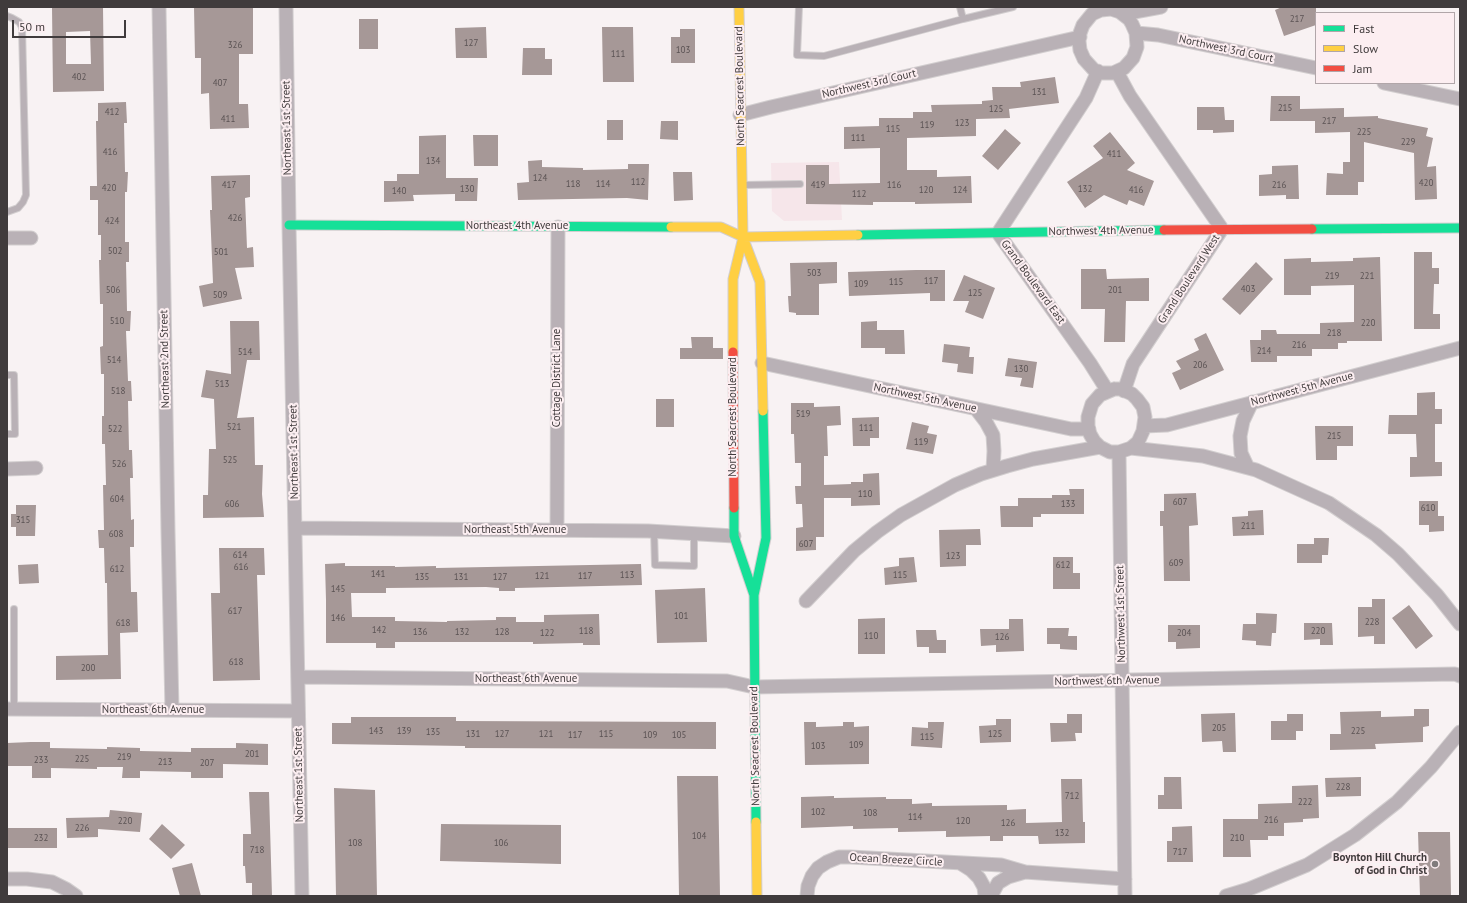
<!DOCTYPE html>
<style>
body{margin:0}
#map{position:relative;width:1467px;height:903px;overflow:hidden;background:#f8f2f3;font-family:"PT Sans",sans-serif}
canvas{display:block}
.frame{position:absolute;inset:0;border:8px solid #403b3c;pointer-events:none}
.legend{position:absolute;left:1315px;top:12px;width:140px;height:72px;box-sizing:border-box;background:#fceef1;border:1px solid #b1a6a9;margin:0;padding:5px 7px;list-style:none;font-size:12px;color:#403b3c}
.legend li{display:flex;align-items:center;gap:8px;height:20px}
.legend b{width:20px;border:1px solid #b1a6a9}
.scale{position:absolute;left:12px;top:20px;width:114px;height:18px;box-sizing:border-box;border:2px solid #403b3c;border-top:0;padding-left:5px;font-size:12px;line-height:14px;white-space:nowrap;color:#403b3c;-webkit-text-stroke:3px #fceef1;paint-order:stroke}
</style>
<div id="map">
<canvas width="1467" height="903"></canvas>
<div class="frame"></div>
<ul class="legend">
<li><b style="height:5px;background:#16e098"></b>Fast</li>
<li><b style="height:5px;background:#ffcf43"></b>Slow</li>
<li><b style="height:5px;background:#f24e42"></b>Jam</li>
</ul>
<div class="scale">50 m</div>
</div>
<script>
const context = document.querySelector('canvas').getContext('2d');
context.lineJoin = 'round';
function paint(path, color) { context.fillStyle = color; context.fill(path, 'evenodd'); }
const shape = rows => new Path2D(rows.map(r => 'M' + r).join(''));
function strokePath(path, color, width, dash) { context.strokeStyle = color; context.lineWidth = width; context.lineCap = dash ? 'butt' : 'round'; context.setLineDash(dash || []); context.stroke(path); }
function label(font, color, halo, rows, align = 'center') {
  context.font = font + ' "PT Sans",sans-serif'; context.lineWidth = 4; context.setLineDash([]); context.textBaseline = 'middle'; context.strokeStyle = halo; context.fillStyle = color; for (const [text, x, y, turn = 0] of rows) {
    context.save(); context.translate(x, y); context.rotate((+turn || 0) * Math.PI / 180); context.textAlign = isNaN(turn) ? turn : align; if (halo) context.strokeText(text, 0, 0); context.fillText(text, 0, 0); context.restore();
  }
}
const built = shape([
 [839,162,842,220,784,221,772,211,771,163]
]);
const building = shape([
 [52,7,103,7,104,91,53,92],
 [90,31,91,64,66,64,66,32],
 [194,7,253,7,253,54,239,54,239,104,248,104,249,128,210,129,209,93,201,94,201,58,195,58],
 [1282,7,1316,7,1316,25,1284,36,1275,10],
 [359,19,378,19,378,49,359,49],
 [486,27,487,58,456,58,455,28],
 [602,27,633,27,634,82,603,82],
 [680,29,695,29,695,63,671,63,671,37,680,37],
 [523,48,545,48,545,59,552,59,552,75,522,75],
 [1055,77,1059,103,1009,109,1010,118,976,119,976,136,907,138,907,170,937,170,937,177,971,176,972,203,915,204,915,202,873,202,873,205,806,204,806,165,829,165,829,184,880,183,880,148,844,149,844,127,879,126,879,118,913,118,913,112,932,112,931,105,982,104,982,101,993,100,992,87,1021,87,1020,82],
 [1271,96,1300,96,1300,109,1344,108,1344,117,1378,116,1378,118,1428,128,1426,136,1433,138,1427,167,1436,166,1437,199,1415,200,1414,153,1364,142,1364,182,1358,182,1358,195,1326,195,1327,173,1343,174,1343,162,1350,162,1350,132,1315,133,1315,121,1270,121],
 [126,102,127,123,124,123,125,172,128,172,127,192,125,192,125,242,129,242,129,262,126,262,127,311,131,311,130,331,126,331,128,381,131,381,132,401,128,401,129,450,132,450,133,478,130,478,131,520,134,519,134,547,130,547,131,592,137,592,138,632,120,633,121,679,56,680,56,656,108,655,107,583,105,583,104,548,99,548,98,530,104,530,103,485,106,485,105,444,102,444,102,416,104,416,104,374,101,374,100,347,103,346,103,304,100,304,99,260,101,260,101,235,98,235,98,200,90,200,90,186,97,186,96,121,98,121,98,103],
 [1197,107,1224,107,1225,120,1234,120,1234,132,1213,133,1213,130,1197,130],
 [607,120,623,120,623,140,607,140],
 [661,121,678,121,678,140,660,139],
 [1005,129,1021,143,998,170,982,156],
 [1110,132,1135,163,1127,170,1154,181,1144,206,1129,200,1127,205,1104,195,1085,208,1067,182,1103,158,1093,146],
 [446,135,446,178,478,178,477,201,455,201,455,194,413,195,414,201,384,202,384,181,397,181,397,174,419,174,419,136],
 [473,135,498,135,498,166,474,166],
 [542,160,542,167,583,168,583,170,628,169,628,164,649,164,648,200,627,198,518,200,517,183,529,182,528,161],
 [1298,165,1299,199,1286,199,1286,195,1259,196,1259,175,1272,174,1272,166],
 [673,172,692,172,693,200,674,201],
 [250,175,250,197,245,198,247,248,253,247,254,267,235,268,242,299,203,307,199,286,213,283,210,210,212,210,211,176],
 [1414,252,1432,252,1432,268,1439,268,1439,284,1434,284,1433,314,1440,314,1440,329,1414,329],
 [1380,257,1382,341,1347,341,1347,343,1338,343,1338,349,1312,349,1312,356,1277,356,1277,362,1251,362,1250,340,1261,340,1261,330,1276,330,1277,334,1320,334,1320,323,1354,322,1354,285,1311,286,1311,295,1284,295,1284,259,1311,258,1311,262,1353,261,1353,258],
 [837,262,837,283,819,284,819,315,796,315,796,313,789,312,788,296,791,296,790,263],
 [1256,262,1273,279,1240,315,1222,299],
 [1081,269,1106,269,1107,279,1149,278,1149,301,1126,301,1125,342,1104,342,1105,309,1081,309],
 [916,270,945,270,945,301,930,301,930,293,849,296,848,272],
 [964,275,995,288,983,319,965,312,969,301,953,301],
 [230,321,259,321,260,360,247,360,237,418,254,417,255,465,263,465,262,494,264,517,203,518,203,495,208,495,209,449,216,449,214,399,201,397,206,370,231,374],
 [877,321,877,330,904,330,905,354,885,354,885,348,861,348,861,322],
 [1206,333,1224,370,1180,390,1172,373,1181,369,1176,361,1199,350,1194,339],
 [691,337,713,337,713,348,723,348,723,359,680,359,680,348,692,348],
 [944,344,970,347,969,357,974,357,973,374,957,372,958,364,942,362],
 [1008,358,1037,362,1033,388,1020,386,1022,378,1005,376],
 [1435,392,1435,409,1442,409,1442,424,1435,424,1435,462,1442,462,1442,476,1410,477,1410,457,1417,457,1416,434,1388,434,1389,415,1417,415,1417,393],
 [656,399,674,399,674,427,656,427],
 [791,403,814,403,814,407,840,406,841,425,827,426,828,456,824,456,824,485,851,484,851,482,863,482,863,474,879,473,880,505,851,506,851,498,824,498,824,537,816,537,816,550,796,551,796,528,803,527,802,504,796,504,795,486,801,486,801,463,795,463,794,434,791,434],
 [879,417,879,438,870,438,870,446,853,446,852,418],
 [912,422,929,426,927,433,937,435,933,454,906,449],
 [1315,426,1353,426,1353,446,1337,446,1337,460,1316,460],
 [1069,489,1084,489,1084,514,1041,514,1041,517,1033,517,1033,527,1001,527,1000,506,1018,506,1018,498,1052,498,1052,495,1070,495],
 [1196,493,1198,525,1189,526,1190,581,1164,581,1163,526,1160,526,1160,511,1164,511,1164,494],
 [1419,501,1438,501,1438,516,1444,516,1444,531,1429,532,1429,525,1419,525],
 [16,505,36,505,35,536,16,536,16,527,11,527,11,514,16,514],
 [1263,510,1264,535,1233,536,1232,517,1248,516,1248,511],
 [980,529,981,545,966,545,966,566,940,567,939,530],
 [1314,538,1329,538,1328,555,1322,555,1322,563,1297,563,1297,544,1314,544],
 [219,548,264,548,265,575,257,575,260,680,213,681,211,593,220,593],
 [914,557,917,582,885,585,884,568,899,566,899,558],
 [1053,557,1073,557,1073,573,1080,573,1080,589,1053,589],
 [345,563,345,566,395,566,395,567,436,566,436,568,641,564,642,585,515,588,515,591,499,591,499,588,486,587,386,588,386,593,351,593,352,617,395,617,395,621,447,622,447,621,496,620,496,617,516,617,516,622,544,622,544,615,599,614,600,645,583,645,583,643,533,644,533,642,395,642,395,648,376,648,376,643,326,643,326,600,325,564],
 [38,564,39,583,19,584,18,565],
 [705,588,707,642,657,643,655,590],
 [1372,599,1385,599,1385,644,1374,644,1374,636,1358,637,1358,607,1372,607],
 [1409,605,1433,636,1416,649,1392,618],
 [1256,613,1277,614,1276,633,1272,633,1271,646,1256,645,1256,641,1242,640,1243,624,1256,624],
 [885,618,885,654,858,654,858,619],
 [1009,619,1023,619,1024,651,996,652,996,645,981,646,980,629,1009,629],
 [1304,623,1332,623,1333,645,1320,645,1320,639,1304,640],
 [1168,625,1200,625,1200,648,1176,649,1176,642,1168,642],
 [1047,628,1069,628,1068,636,1077,636,1077,650,1060,649,1060,644,1047,644],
 [916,630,936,630,937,640,946,640,946,653,929,653,929,647,917,647],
 [1414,709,1429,709,1429,726,1423,727,1423,742,1375,744,1376,749,1330,750,1330,734,1341,734,1340,712,1381,711,1381,717,1414,716],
 [1235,713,1236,752,1223,752,1222,741,1202,742,1201,714],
 [1067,714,1082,714,1082,733,1075,733,1076,741,1051,742,1050,723,1067,723],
 [1287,714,1303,714,1303,731,1296,731,1296,740,1271,740,1271,721,1287,721],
 [351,717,456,717,456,721,716,722,716,749,465,748,465,746,332,744,332,723,351,723],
 [996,719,1011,719,1011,742,980,743,979,726,996,725],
 [804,722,816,722,816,727,843,726,843,722,854,722,854,727,869,726,869,764,805,765],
 [928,722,944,722,942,748,911,746,912,727,928,728],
 [31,742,50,742,50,748,107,749,107,747,140,748,140,751,191,752,191,748,236,748,236,743,268,744,268,765,223,764,223,778,191,778,191,772,140,771,140,778,122,778,123,767,97,767,97,769,51,768,51,778,32,778,32,766,7,766,7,743],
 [677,776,718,776,720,896,679,896],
 [1164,777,1181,777,1182,809,1158,809,1158,795,1164,795],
 [1361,777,1361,796,1326,797,1325,778],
 [1061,779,1082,779,1083,822,1085,822,1085,843,1039,844,1038,836,1003,836,1003,841,990,841,990,836,946,837,946,831,898,832,898,828,853,829,853,826,801,828,801,797,834,796,834,798,886,797,886,799,912,799,912,804,932,803,932,806,1007,805,1007,810,1026,809,1026,823,1062,822],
 [1318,785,1319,818,1303,819,1303,822,1284,823,1284,836,1268,836,1268,840,1250,840,1251,857,1223,857,1223,819,1258,819,1258,804,1292,803,1292,786],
 [334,788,375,790,377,896,336,896],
 [249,792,269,792,272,896,252,896,252,883,246,883,245,866,243,866,243,834,251,834],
 [110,810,142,813,140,832,98,829,98,837,67,838,66,818,109,817],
 [162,824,185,845,171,859,149,839],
 [441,824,561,825,561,864,440,861],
 [1192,826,1193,862,1167,862,1167,841,1172,841,1172,827],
 [7,828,57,828,57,848,7,848],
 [1418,832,1450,832,1451,896,1420,896],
 [192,863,201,896,180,896,172,868]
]);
const lane = shape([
 [799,7,797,55,824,56,963,19],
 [960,7,963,19,1013,7],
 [7,16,12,18,19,22,22,27,26,195,23,202,18,208,7,212],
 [743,185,800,184],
 [7,375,14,375,15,434,7,434],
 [654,531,655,565,694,566,694,534],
 [14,609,14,709]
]);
const street = shape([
 [159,7,168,531,172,710],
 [286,7,289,225,302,896],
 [1111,9,1120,12,1129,19,1132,24,1136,33,1137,47,1133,58,1124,68,1113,73,1101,73,1094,70,1084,59,1080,50,1079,41,1080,33,1083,25,1092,14,1101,10,1111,9],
 [1123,14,1161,7],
 [1136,33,1158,35,1316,68],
 [1098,71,1086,98,998,233,1090,363,1107,390],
 [1117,72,1130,96,1222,229,1133,364,1124,391],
 [1384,83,1460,99],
 [740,115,771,107,1080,37],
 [7,238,31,238],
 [762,363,1071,429,1089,429],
 [1114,389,1121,389,1132,394,1137,399,1143,407,1145,417,1143,431,1138,442,1131,448,1119,452,1110,452,1100,447,1094,441,1090,434,1088,426,1088,417,1092,404,1100,395,1114,389],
 [976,409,986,422,993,435,994,451,993,470],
 [1144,426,1167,425,1460,348],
 [1131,448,1203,456,1256,470,1329,503,1376,535,1398,554,1437,595,1460,624],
 [1119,452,1125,896],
 [1248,468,1241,453,1240,436,1243,421,1252,402],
 [7,469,36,468],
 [296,528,648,531,734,536],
 [557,530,558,227],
 [806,601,854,551,877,532,901,515,955,485,981,474,1007,466,1033,459,1100,447],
 [298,677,727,681,754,687,1455,674,1460,676],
 [7,709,298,711],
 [960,863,971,870,979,878,984,887,985,896],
 [7,879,27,879,52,882,66,889,76,896],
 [807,896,808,886,812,876,818,868,827,862,839,857,850,857,1001,865,1025,872,1125,879],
 [991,896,998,883,1008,877,1025,872],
 [1226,896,1249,889,1307,865,1355,835,1397,802,1431,767,1460,732]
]);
const fast = shape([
 [289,225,671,227],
 [1312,229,1460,228],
 [858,235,1164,230],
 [734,508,734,536,754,595],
 [756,822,754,595,766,538,763,411]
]);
const slow = shape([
 [671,227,721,227,743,237,858,235],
 [743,237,760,282,763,411],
 [733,352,733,279,743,237,739,7],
 [756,822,757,896]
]);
const jam = shape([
 [1164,230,1312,229],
 [733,352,734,508]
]);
const markers = [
 [1435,864,4,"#807b7c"]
];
const numberNames = [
 ["217",1297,19],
 ["127",471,43],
 ["326",235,45],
 ["103",683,50],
 ["111",618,54],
 ["402",79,77],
 ["407",220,83],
 ["131",1039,92],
 ["215",1285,108],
 ["125",996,109],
 ["412",112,112],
 ["411",228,119],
 ["217",1329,121],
 ["123",962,123],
 ["119",927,125],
 ["115",893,129],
 ["225",1364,132],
 ["111",858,138],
 ["229",1408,142],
 ["416",110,152],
 ["411",1114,154],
 ["134",433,161],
 ["124",540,178],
 ["112",638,182],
 ["420",1426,183],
 ["118",573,184],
 ["114",603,184],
 ["417",229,185],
 ["419",818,185],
 ["116",894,185],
 ["216",1279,185],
 ["420",109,188],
 ["130",467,189],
 ["132",1085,189],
 ["120",926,190],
 ["124",960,190],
 ["416",1136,190],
 ["140",399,191],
 ["112",859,194],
 ["426",235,218],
 ["424",112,221],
 ["502",115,251],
 ["501",221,252],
 ["503",814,273],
 ["219",1332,276],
 ["221",1367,276],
 ["117",931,281],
 ["115",896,282],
 ["109",861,284],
 ["403",1248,289],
 ["506",113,290],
 ["201",1115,290],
 ["125",975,293],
 ["509",220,295],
 ["510",117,321],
 ["220",1368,323],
 ["218",1334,333],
 ["216",1299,345],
 ["214",1264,351],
 ["514",245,352],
 ["514",114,360],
 ["206",1200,365],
 ["130",1021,369],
 ["513",222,384],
 ["518",118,391],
 ["519",803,414],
 ["521",234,427],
 ["111",866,428],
 ["522",115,429],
 ["215",1334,436],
 ["119",921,442],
 ["525",230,460],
 ["526",119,464],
 ["110",865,494],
 ["604",117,499],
 ["607",1180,502],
 ["606",232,504],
 ["133",1068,504],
 ["610",1428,508],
 ["315",23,520],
 ["211",1248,526],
 ["608",116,534],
 ["607",806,544],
 ["614",240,555],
 ["123",953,556],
 ["609",1176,563],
 ["612",1063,565],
 ["616",241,567],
 ["612",117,569],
 ["141",378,574],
 ["113",627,575],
 ["115",900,575],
 ["121",542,576],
 ["117",585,576],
 ["135",422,577],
 ["131",461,577],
 ["127",500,577],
 ["145",338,589],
 ["617",235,611],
 ["101",681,616],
 ["146",338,618],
 ["228",1372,622],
 ["618",123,623],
 ["142",379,630],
 ["118",586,631],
 ["220",1318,631],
 ["136",420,632],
 ["132",462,632],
 ["128",502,632],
 ["122",547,633],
 ["204",1184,633],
 ["110",871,636],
 ["126",1002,637],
 ["618",236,662],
 ["200",88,668],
 ["205",1219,728],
 ["143",376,731],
 ["139",404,731],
 ["225",1358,731],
 ["135",433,732],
 ["131",473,734],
 ["127",502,734],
 ["121",546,734],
 ["115",606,734],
 ["125",995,734],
 ["117",575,735],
 ["109",650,735],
 ["105",679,735],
 ["115",927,737],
 ["109",856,745],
 ["103",818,746],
 ["201",252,754],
 ["219",124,757],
 ["225",82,759],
 ["233",41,760],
 ["213",165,762],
 ["207",207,763],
 ["228",1343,787],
 ["712",1072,796],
 ["222",1305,802],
 ["102",818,812],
 ["108",870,813],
 ["114",915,817],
 ["216",1271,820],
 ["220",125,821],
 ["120",963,821],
 ["126",1008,823],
 ["226",82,828],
 ["132",1062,833],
 ["104",699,836],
 ["232",41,838],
 ["210",1237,838],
 ["108",355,843],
 ["106",501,843],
 ["718",257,850],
 ["717",1180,852]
];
const streetNames = [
 ["Northwest 3rd Court",1226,49,12],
 ["Northwest 3rd Court",869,84,-13],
 ["North Seacrest Boulevard",740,86,-91],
 ["Northeast 1st Street",287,128,-91],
 ["Northeast 4th Avenue",517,226],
 ["Northwest 4th Avenue",1101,231,-1],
 ["Grand Boulevard West",1189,279,-57],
 ["Grand Boulevard East",1033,282,54],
 ["Northeast 2nd Street",165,359,-91],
 ["Cottage District Lane",557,378,-90],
 ["Northwest 5th Avenue",1302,389,-15],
 ["Northwest 5th Avenue",925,398,12],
 ["North Seacrest Boulevard",733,417,-90],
 ["Northeast 1st Street",294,452,-91],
 ["Northeast 5th Avenue",515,530],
 ["Northwest 1st Street",1121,614,-91],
 ["Northeast 6th Avenue",526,679],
 ["Northwest 6th Avenue",1107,681,-1],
 ["Northeast 6th Avenue",153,710],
 ["North Seacrest Boulevard",755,746,-91],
 ["Northeast 1st Street",299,775,-91],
 ["Ocean Breeze Circle",896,860,3]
];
const poiNames = [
 ["Boynton Hill Church",1427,858],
 ["of God in Christ",1427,871]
];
paint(built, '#f6e6ea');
paint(building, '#a69897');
strokePath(lane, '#d2cecf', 8);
strokePath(street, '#d2cecf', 15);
strokePath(fast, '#d2cecf', 11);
strokePath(slow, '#d2cecf', 11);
strokePath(jam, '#d2cecf', 11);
strokePath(lane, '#b9b1b6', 6);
strokePath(street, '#b9b1b6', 13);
strokePath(fast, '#16e098', 9);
strokePath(slow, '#ffcf43', 9);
strokePath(jam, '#f24e42', 9);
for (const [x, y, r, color] of markers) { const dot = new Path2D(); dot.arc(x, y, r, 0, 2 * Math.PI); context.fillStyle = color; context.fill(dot); strokePath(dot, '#fceef1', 1.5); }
label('9px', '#5a5253', null, numberNames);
label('11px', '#403b3c', '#fceef1', streetNames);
label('bold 11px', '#403b3c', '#fceef1', poiNames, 'right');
</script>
